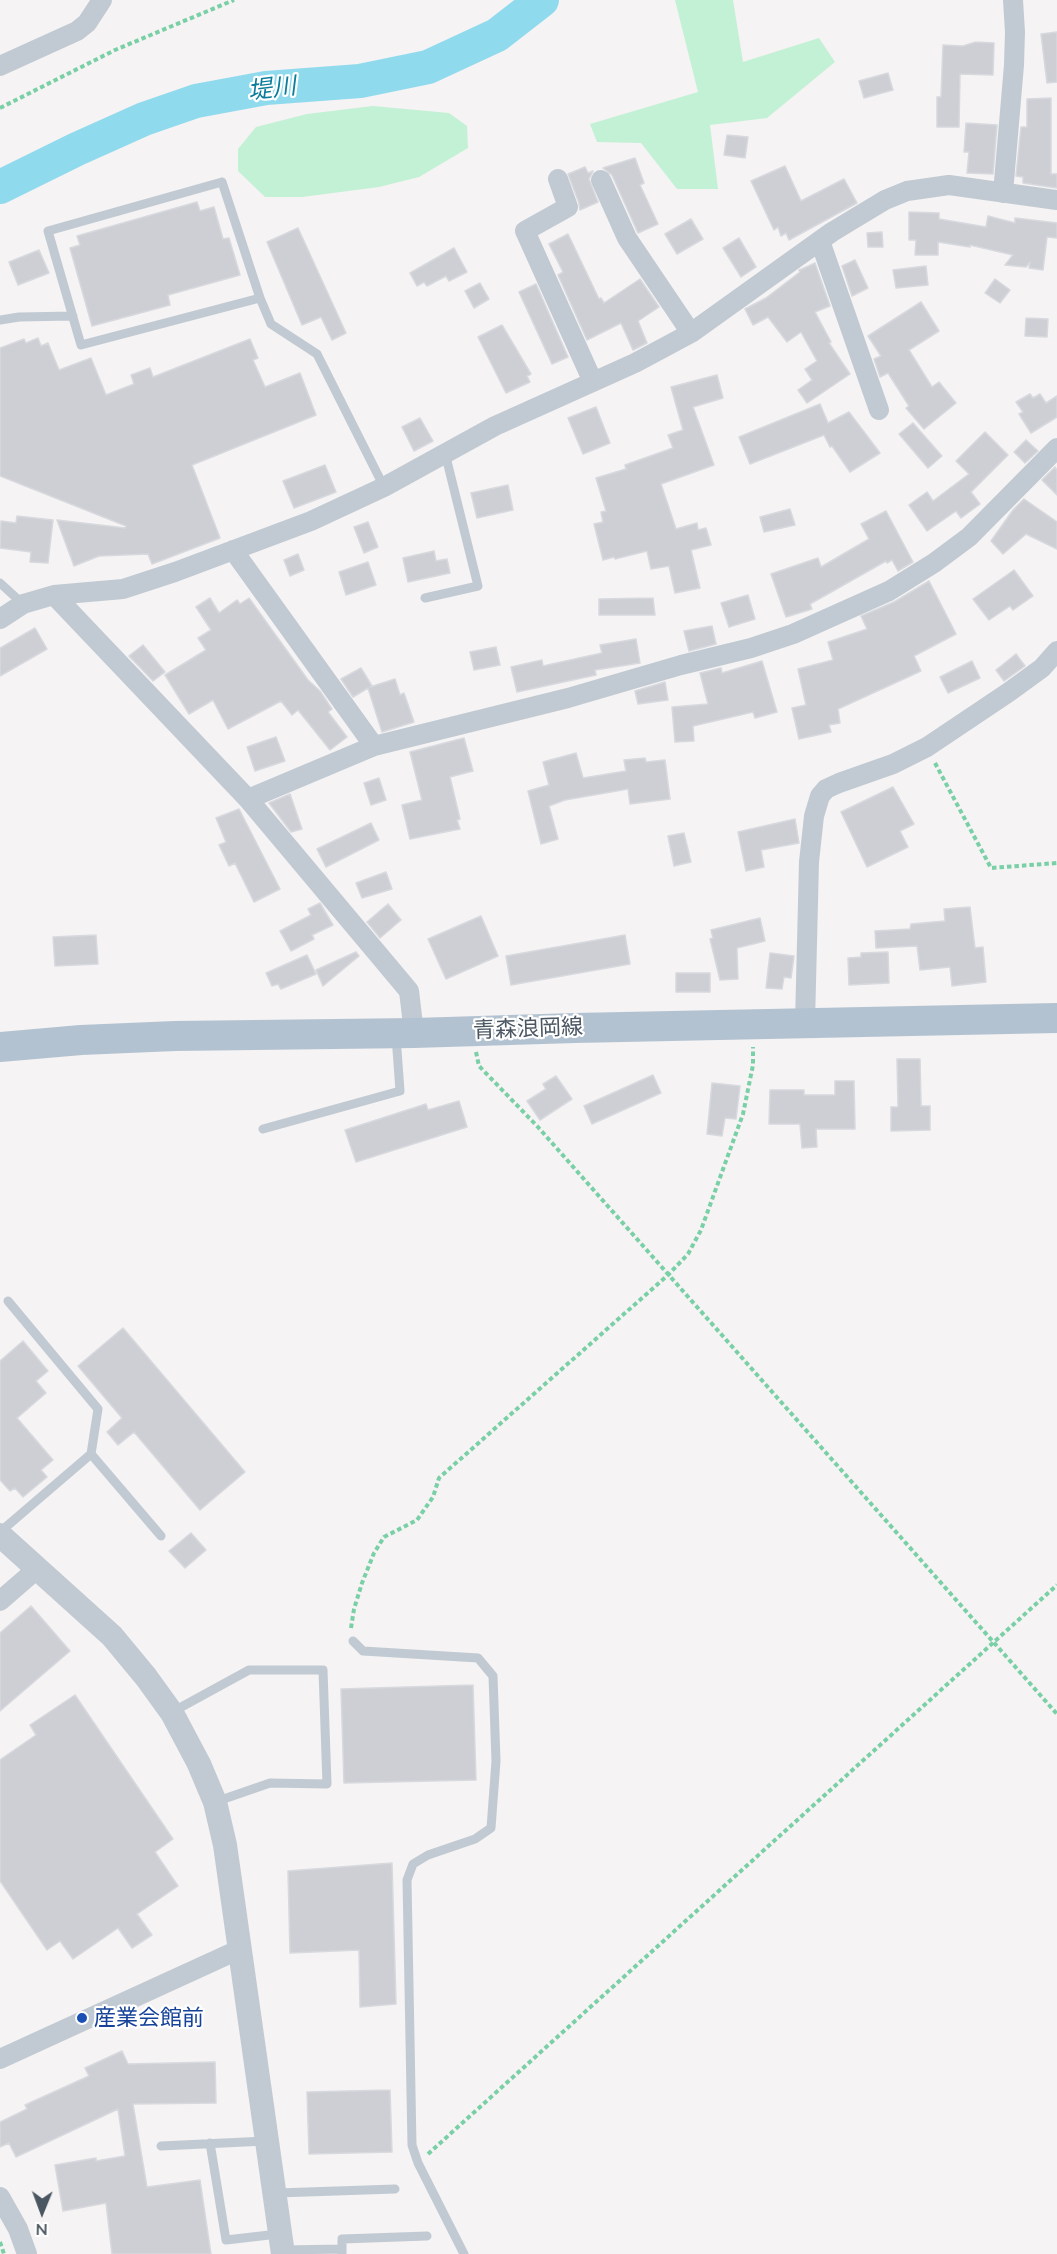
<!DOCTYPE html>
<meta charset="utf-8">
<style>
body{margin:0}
#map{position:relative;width:1057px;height:2254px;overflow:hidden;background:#f5f3f3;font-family:Mulish,sans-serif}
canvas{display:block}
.north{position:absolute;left:12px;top:2182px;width:60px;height:60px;-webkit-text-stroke:4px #fff;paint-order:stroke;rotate:181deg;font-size:16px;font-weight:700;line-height:24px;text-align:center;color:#4a5661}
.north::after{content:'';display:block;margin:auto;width:21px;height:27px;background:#4a5661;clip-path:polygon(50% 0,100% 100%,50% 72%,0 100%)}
</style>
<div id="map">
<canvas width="1057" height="2254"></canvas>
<div class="north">N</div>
</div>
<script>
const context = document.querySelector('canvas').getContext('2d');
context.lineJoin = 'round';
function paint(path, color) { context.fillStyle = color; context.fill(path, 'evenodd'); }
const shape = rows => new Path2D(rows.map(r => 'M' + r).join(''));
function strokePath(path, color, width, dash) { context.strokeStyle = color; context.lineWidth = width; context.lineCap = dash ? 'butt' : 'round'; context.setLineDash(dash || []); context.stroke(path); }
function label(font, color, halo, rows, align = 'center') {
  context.font = font + ' Mulish,"Noto Sans JP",sans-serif'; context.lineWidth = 4.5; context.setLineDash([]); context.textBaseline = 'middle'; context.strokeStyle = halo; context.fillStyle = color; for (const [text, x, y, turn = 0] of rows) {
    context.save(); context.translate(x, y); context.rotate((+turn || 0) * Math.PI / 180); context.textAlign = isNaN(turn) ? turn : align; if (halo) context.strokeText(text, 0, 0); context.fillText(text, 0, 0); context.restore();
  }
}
const green = shape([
 [675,0,733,0,743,62,819,38,835,62,767,118,710,125,718,189,677,189,641,143,597,142,590,124,698,92],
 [373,106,449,113,467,126,468,148,419,177,379,187,302,197,265,197,238,171,238,149,256,127,307,114]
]);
const river = shape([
 [0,187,77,149,144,119,196,101,266,88,360,81,428,67,497,35,542,0]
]);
const building = shape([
 [1057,32,1057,82,1047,83,1041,34,1057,32],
 [976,42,994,43,993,75,960,74,959,127,937,127,937,97,941,97,943,45,963,46,976,42],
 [888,73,893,90,864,98,859,81,888,73],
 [1051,98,1051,174,1057,174,1057,188,1023,183,1023,177,1016,176,1021,127,1027,127,1027,99,1051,98],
 [966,123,997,125,993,174,967,173,969,152,964,152,966,123],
 [727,135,748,137,745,158,724,155,727,135],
 [635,158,644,183,640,185,658,224,638,233,612,175,603,168,635,158],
 [785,166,801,201,844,179,857,203,789,240,786,233,781,236,778,227,774,230,751,181,785,166],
 [585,167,588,173,593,171,589,179,598,202,580,210,579,203,568,174,585,167],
 [197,202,200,211,214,207,223,239,229,238,240,275,168,295,170,305,92,326,70,248,80,245,77,236,197,202],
 [909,212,939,213,939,219,986,227,988,216,1015,223,1015,218,1057,223,1057,238,1047,237,1043,270,1029,268,1030,262,1026,267,1005,265,1013,255,970,245,970,247,938,242,938,255,915,255,916,240,909,240,909,212],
 [691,219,703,239,677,254,665,234,691,219],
 [298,228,346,333,332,340,321,317,302,325,267,242,298,228],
 [882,232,883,247,868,247,867,233,882,232],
 [568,234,599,299,601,298,604,303,640,279,659,307,638,321,647,343,633,350,621,323,587,340,558,275,563,272,549,244,568,234],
 [739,238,756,267,741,277,723,248,739,238],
 [454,248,467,272,449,281,446,276,427,286,424,282,417,286,410,273,454,248],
 [39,250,49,273,18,285,9,262,39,250],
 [855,260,868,288,852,296,842,266,855,260],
 [815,263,830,306,815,312,831,342,829,343,850,374,807,403,798,390,812,380,805,369,817,361,801,332,787,342,768,317,753,325,745,309,766,298,800,272,799,270,802,269,815,263],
 [926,266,928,285,896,288,893,270,926,266],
 [995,279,1010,290,1000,303,985,293,995,279],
 [480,283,489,299,474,308,465,291,480,283],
 [536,284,568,357,552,364,519,292,536,284],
 [921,302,939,331,909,350,932,387,939,382,956,403,924,429,906,408,909,406,888,373,880,377,874,359,881,356,868,336,921,302],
 [1026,318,1048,319,1047,337,1025,336,1026,318],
 [502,325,531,374,527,376,530,382,506,393,478,337,502,325],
 [38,338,41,346,48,343,59,370,91,358,106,395,134,384,131,375,150,368,153,377,250,339,258,358,253,360,265,387,300,373,316,415,192,465,220,538,152,564,148,554,99,556,74,566,57,520,125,528,126,526,0,476,0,348,24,339,26,343,38,338],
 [717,375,723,398,693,407,714,465,661,484,676,529,697,523,698,530,706,528,711,545,691,550,700,588,675,593,669,566,651,569,647,551,615,559,614,557,603,560,594,524,603,522,601,512,606,511,596,478,626,469,625,465,673,448,668,435,683,430,671,387,717,375],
 [1030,394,1033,398,1040,394,1046,403,1057,396,1057,417,1031,433,1019,414,1023,412,1016,402,1030,394],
 [820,404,828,423,849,412,880,453,850,472,832,446,830,447,824,435,750,464,739,437,820,404],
 [596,407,610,443,583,454,568,418,596,407],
 [420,418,433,441,414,451,402,427,420,418],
 [913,423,942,456,928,468,899,434,913,423],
 [985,432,1008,455,971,492,980,504,961,518,956,511,927,531,909,505,927,492,933,501,969,474,956,461,985,432],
 [1026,440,1038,451,1025,463,1014,452,1026,440],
 [325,465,336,492,294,508,283,481,325,465],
 [1055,467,1057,470,1057,495,1042,480,1055,467],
 [508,485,513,510,477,518,471,493,508,485],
 [1024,499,1057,522,1057,549,1026,534,1003,554,991,541,1013,510,1024,499],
 [790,509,795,525,764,532,760,517,790,509],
 [886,511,913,562,898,571,892,560,887,563,886,561,810,604,812,609,786,617,771,574,818,558,821,567,869,539,861,524,886,511],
 [17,516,53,520,48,563,30,562,31,552,0,548,1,521,16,523,17,516],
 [368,522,378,547,364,553,354,527,368,522],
 [434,551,436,561,447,559,450,573,408,582,403,558,434,551],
 [298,554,304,570,290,576,284,560,298,554],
 [368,562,376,585,346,595,339,572,368,562],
 [1014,570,1033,596,1013,610,1010,606,989,620,973,599,1014,570],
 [929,581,956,634,914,656,921,671,838,709,840,723,829,725,831,732,799,739,792,708,806,705,798,669,833,660,828,642,867,629,861,616,894,602,929,581],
 [748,595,755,619,729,627,721,603,748,595],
 [210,598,219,613,237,600,240,604,249,598,308,680,320,691,332,709,328,712,347,737,330,750,298,710,292,715,281,701,228,729,213,700,189,714,165,675,206,650,198,638,211,630,196,607,210,598],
 [653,598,655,615,599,615,599,599,653,598],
 [712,626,716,644,689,651,684,631,712,626],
 [35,628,47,649,0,676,0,648,35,628],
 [636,639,640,663,595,670,596,675,517,692,511,667,542,660,543,666,602,653,600,645,636,639],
 [143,645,165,672,153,681,129,656,143,645],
 [496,647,500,665,474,670,470,652,496,647],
 [1016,654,1025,666,1004,681,996,670,1016,654],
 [762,661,777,712,755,718,753,712,693,726,694,741,675,742,672,707,708,704,700,673,721,668,722,673,762,661],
 [972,661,980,678,948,693,940,677,972,661],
 [361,668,372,686,370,687,395,679,400,695,404,693,414,722,382,732,368,688,353,697,341,679,361,668],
 [665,682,668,700,638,704,635,691,665,682],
 [276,737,285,761,255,771,247,747,276,737],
 [464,738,473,771,450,777,460,819,457,820,460,829,410,839,402,805,422,800,410,752,464,738],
 [576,753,583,778,626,771,624,760,645,758,646,762,665,760,670,799,630,804,628,789,565,800,549,806,558,839,541,844,528,791,549,785,543,762,576,753],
 [379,778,386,800,371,805,364,783,379,778],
 [893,787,914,824,900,831,908,847,867,867,841,812,893,787],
 [290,794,302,829,291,832,269,803,290,794],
 [239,809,280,889,254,902,235,863,229,866,219,845,226,842,216,818,239,809],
 [795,819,799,843,761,850,764,867,746,871,738,832,795,819],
 [371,823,379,840,326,867,317,849,371,823],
 [684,833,691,862,674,866,668,836,684,833],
 [386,872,392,889,362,898,356,883,386,872],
 [320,903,333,925,312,935,314,939,291,951,280,931,311,915,308,909,320,903],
 [388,904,401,920,380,938,367,922,388,904],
 [970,907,975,948,983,947,986,982,952,986,950,967,920,970,917,946,876,948,875,931,910,929,911,924,945,921,944,909,970,907],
 [481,916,498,956,446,979,428,939,481,916],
 [760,918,765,941,737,948,738,979,720,980,710,939,713,938,711,930,760,918],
 [96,935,98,964,55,966,53,937,96,935],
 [625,935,630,964,511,985,506,956,625,935],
 [356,952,359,956,323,986,316,970,356,952],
 [888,952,889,983,849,985,848,958,861,957,861,953,888,952],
 [770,953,794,956,791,978,784,977,782,989,766,988,770,953],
 [307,955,316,974,281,989,278,984,272,986,266,973,307,955],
 [676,973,710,973,710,992,676,992,676,973],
 [897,1059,920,1059,921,1102,921,1106,930,1106,930,1130,891,1131,891,1107,898,1107,897,1059],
 [653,1075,661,1093,592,1124,584,1106,653,1075],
 [556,1076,572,1099,540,1120,527,1101,546,1089,543,1084,556,1076],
 [835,1081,854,1081,855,1129,816,1129,817,1147,802,1148,800,1124,769,1124,770,1090,804,1090,804,1095,835,1095,835,1081],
 [712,1083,740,1086,736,1119,725,1118,722,1136,707,1134,712,1083],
 [459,1101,467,1127,356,1162,345,1130,426,1104,428,1110,459,1101],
 [123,1328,245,1472,200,1510,134,1432,118,1445,107,1432,122,1418,78,1366,123,1328],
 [23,1341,48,1371,36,1381,46,1393,17,1418,53,1460,41,1470,47,1477,23,1497,15,1488,10,1491,0,1480,0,1361,23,1341],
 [191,1533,206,1550,185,1568,169,1551,191,1533],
 [31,1606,70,1651,0,1711,0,1633,31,1606],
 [473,1685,476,1780,344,1783,341,1689,473,1685],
 [75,1695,173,1839,155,1852,178,1886,137,1914,152,1935,132,1948,118,1928,73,1959,60,1941,47,1950,0,1881,0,1760,36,1735,30,1725,75,1695],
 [392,1863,396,2004,360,2007,359,1950,290,1953,288,1871,392,1863],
 [122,2051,128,2064,215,2062,216,2103,133,2104,147,2187,200,2180,211,2254,112,2254,106,2203,63,2211,55,2165,96,2158,96,2161,125,2156,118,2109,16,2157,9,2143,0,2147,0,2122,27,2109,25,2105,89,2076,85,2068,122,2051],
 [390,2090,392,2152,309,2154,307,2092,390,2090]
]);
const path = shape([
 [0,108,115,50,234,0],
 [935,763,991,868,1057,863],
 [476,1052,479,1066,537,1126,1057,1714],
 [351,1628,354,1609,362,1583,374,1553,384,1537,417,1520,433,1497,439,1478,668,1275,688,1254,701,1230,743,1114,753,1065,753,1047],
 [428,2154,1057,1585],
 [0,2242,4,2254]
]);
const service = shape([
 [222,182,260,298,81,345,48,231,222,182],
 [260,298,271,324,317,354,384,487],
 [0,320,19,317,73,316],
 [0,583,23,604],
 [425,598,478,586,445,453],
 [263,1129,400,1091,396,1036],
 [91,1454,161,1536],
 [0,1532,91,1454,98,1409,8,1301],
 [353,1641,363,1651,478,1658,493,1676,496,1761,491,1828,475,1839,428,1855,413,1864,407,1880,412,2145,418,2163,464,2254],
 [174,1711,249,1670,323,1670,327,1784,270,1783,215,1802],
 [210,2143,226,2240,278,2234],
 [161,2146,266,2141],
 [277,2193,395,2189],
 [283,2250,342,2249],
 [342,2254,342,2239,427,2236]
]);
const minor = shape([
 [0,66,77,31,87,23,102,0],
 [558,179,568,207,525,231,593,382],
 [601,180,627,238,691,333],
 [1003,193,1014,65,1015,32,1013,0],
 [820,241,879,410],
 [233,550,374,746],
 [54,595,248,799,409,991,414,1033],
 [0,619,23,604,54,595,123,589,175,572,311,521,384,487,495,426,635,363,691,333,832,232,885,200,907,191,949,185,1057,200],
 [248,799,374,746,568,698,681,665,751,648,793,634,889,591,934,563,969,537,1057,448],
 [805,1023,809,862,814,816,820,796,826,789,839,783,893,764,927,747,1009,692,1042,668,1057,651],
 [0,1601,38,1568],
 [0,2059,238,1950],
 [0,2197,18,2229,27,2254]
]);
const tertiary = shape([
 [0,1535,112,1636,146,1677,172,1713,199,1764,215,1802,225,1845,283,2254]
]);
const primary = shape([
 [0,1047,81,1040,175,1036,414,1033,575,1028,1057,1018]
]);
const markers = [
 [82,2018,6,"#1a4fb4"]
];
const streetNames = [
 ["青森浪岡線",528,1029,-2]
];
const transitNames = [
 ["産業会館前",94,2018]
];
const waterNames = [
 ["堤川",272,89,-7]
];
paint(green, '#c3f1d5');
strokePath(river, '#90daee', 34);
paint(building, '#cdcfd5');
strokePath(building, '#d7d9de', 1.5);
strokePath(path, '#7ad0a6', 4, [4.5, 3]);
strokePath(service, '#c1cad2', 9);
strokePath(minor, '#c1cad2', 20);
strokePath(tertiary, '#c1cad2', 24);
strokePath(primary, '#b3c2d1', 30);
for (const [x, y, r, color] of markers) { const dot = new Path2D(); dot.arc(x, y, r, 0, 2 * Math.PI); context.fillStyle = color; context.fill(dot); strokePath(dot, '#fff', 2); }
label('22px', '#4a5661', '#fff', streetNames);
label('22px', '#164399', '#fff', transitNames, 'left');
label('italic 24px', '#0c7c9b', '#fff', waterNames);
</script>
